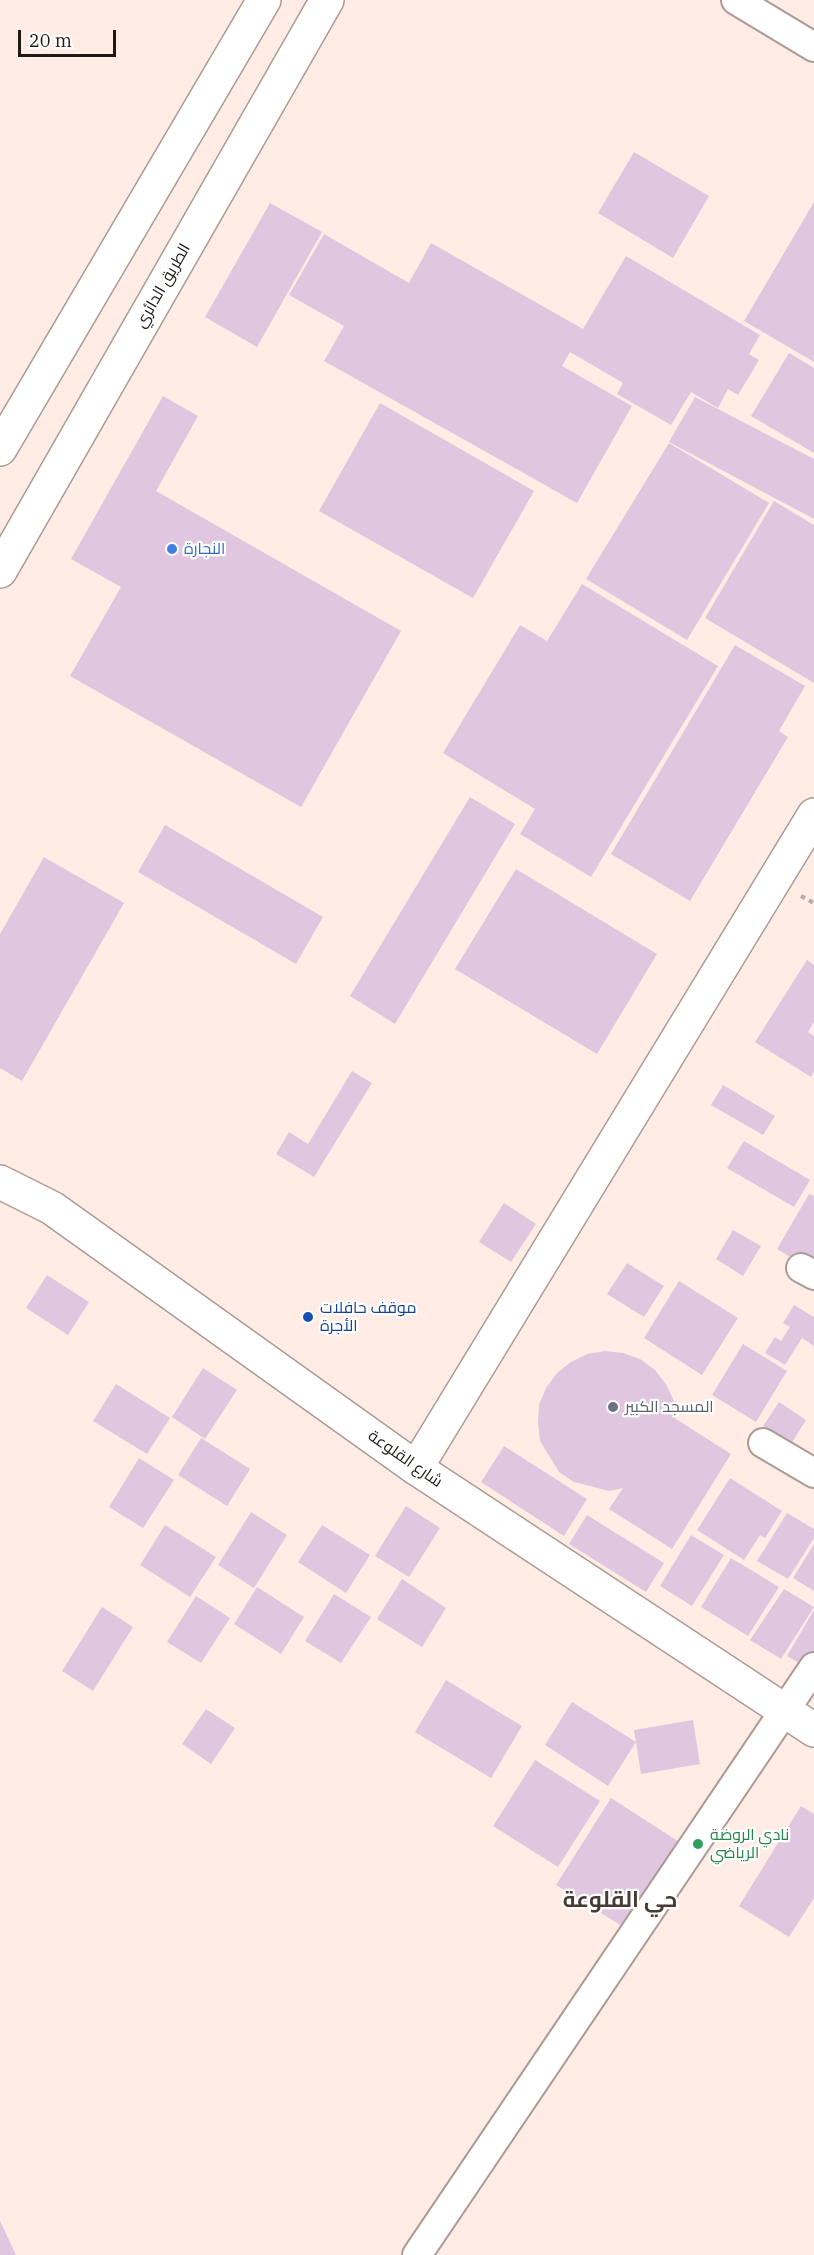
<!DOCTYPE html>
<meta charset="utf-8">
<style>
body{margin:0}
#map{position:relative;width:814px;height:2255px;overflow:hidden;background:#ffece5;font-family:"IBM Plex Serif",serif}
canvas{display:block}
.scale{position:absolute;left:18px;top:30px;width:98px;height:27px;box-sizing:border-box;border:3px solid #1f1916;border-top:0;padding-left:8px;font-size:18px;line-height:21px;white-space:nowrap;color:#1f1916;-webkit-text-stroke:4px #fff;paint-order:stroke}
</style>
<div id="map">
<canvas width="814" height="2255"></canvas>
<div class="scale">20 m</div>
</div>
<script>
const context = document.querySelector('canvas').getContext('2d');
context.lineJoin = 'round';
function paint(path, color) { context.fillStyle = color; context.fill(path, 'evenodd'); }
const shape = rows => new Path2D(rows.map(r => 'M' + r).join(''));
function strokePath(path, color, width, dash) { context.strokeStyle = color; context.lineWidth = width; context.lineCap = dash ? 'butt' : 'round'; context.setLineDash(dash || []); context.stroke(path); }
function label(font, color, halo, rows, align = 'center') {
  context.font = font + ' "IBM Plex Serif",Cairo,serif'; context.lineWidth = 4.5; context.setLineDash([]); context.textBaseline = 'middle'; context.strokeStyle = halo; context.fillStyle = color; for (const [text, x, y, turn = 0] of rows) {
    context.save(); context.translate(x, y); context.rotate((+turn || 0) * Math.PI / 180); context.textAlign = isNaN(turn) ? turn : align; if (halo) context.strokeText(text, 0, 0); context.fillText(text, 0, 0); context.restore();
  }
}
const building = shape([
 [634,152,709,196,673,258,598,213],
 [814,202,814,362,744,321],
 [270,203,322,232,257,347,205,317],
 [324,234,409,283,431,243,583,329,626,256,760,335,749,354,759,360,738,395,728,389,718,408,691,392,671,425,617,394,623,383,570,352,562,366,632,406,577,503,324,361,344,326,289,295],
 [789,353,814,368,814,453,751,416],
 [163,396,198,416,156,491,401,631,301,807,70,676,121,587,71,559],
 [695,397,814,459,814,519,669,442],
 [380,403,534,491,473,598,319,511],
 [669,443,769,503,687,640,586,579],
 [774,501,814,525,814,683,705,618],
 [582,584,718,666,591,877,520,834,535,809,443,753,520,625,547,641],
 [735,645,805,686,779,731,788,737,690,901,611,854],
 [470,797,515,824,395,1024,350,996],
 [165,825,323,917,296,964,138,872],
 [44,857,124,903,22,1081,0,1068,0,934],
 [516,869,657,954,597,1054,455,969],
 [807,960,814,965,814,1022,808,1032,814,1036,814,1072,811,1077,755,1042],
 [352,1071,372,1083,314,1177,276,1154,289,1132,308,1144],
 [723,1085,775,1116,763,1135,711,1105],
 [744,1141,810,1180,794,1207,727,1168],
 [809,1194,814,1196,814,1262,810,1269,777,1249],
 [504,1203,536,1224,511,1262,479,1242],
 [733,1230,761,1246,743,1276,716,1259],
 [627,1263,664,1286,644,1317,607,1294],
 [47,1275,89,1302,68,1335,26,1308],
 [679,1281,738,1318,702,1375,644,1338],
 [794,1305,814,1317,814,1346,802,1338,785,1365,765,1353,775,1337,781,1341,790,1327,783,1323],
 [743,1344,787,1371,756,1422,712,1395],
 [605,1351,623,1353,640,1359,655,1370,666,1384,674,1401,676,1419,731,1454,672,1549,609,1509,623,1488,609,1491,574,1482,559,1472,540,1441,538,1423,539,1405,546,1388,557,1373,571,1362,587,1354],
 [203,1368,237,1390,205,1439,172,1417],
 [116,1384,170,1418,147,1454,93,1421],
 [779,1402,806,1420,791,1444,763,1426],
 [201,1438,250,1469,227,1506,178,1475],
 [504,1446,587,1499,564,1536,481,1482],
 [139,1458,174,1480,143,1528,109,1507],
 [730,1478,782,1511,765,1538,760,1535,744,1560,697,1530],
 [406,1506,440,1528,409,1577,375,1556],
 [251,1512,287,1535,254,1588,218,1565],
 [787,1513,814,1529,814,1538,788,1579,757,1561],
 [587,1515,664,1563,646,1592,569,1544],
 [165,1525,216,1557,190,1597,140,1565],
 [322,1525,370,1555,346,1593,298,1562],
 [691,1535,724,1555,692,1606,660,1586],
 [814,1544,814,1591,793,1578],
 [731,1558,779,1587,748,1636,701,1607],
 [402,1579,446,1608,422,1647,377,1619],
 [257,1587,304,1617,281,1654,234,1624],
 [784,1589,814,1607,781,1659,750,1640],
 [334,1594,371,1617,341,1663,305,1641],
 [196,1596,230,1618,201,1663,167,1642],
 [102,1607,133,1627,93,1691,62,1671],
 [814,1610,814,1669,813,1671,787,1656],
 [446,1680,522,1726,491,1778,415,1732],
 [572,1702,636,1742,608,1786,545,1745],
 [206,1709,235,1728,211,1764,182,1744],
 [693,1720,700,1764,641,1774,634,1730],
 [535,1760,600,1801,558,1867,493,1826],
 [611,1798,684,1845,630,1931,556,1885],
 [801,1806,814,1814,814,1898,789,1937,739,1906],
 [0,2221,16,2255,0,2255]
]);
const path = shape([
 [801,896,814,903]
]);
const minor = shape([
 [736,0,814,47],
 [801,1268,814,1275],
 [763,1443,814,1473],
 [417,2255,814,1667]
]);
const tertiary = shape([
 [416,1468,814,815]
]);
const secondary = shape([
 [0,449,264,0],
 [0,571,327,0],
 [0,1182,52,1208,416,1468,814,1730]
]);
const markers = [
 [172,549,6,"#3f7fe0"],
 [308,1317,6,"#1a4fb4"],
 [613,1407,6,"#6b7280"],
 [698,1844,6,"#2e9e5b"]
];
const streetNames = [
 ["الطريق الدائري",163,286,-60],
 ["شارع القلوعة",405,1459,35]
];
const shopNames = [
 ["النجارة",184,549]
];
const transitNames = [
 ["موقف حافلات",320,1308],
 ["الأجرة",320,1326]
];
const worshipNames = [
 ["المسجد الكبير",625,1407]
];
const leisureNames = [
 ["نادي الروضة",710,1835],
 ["الرياضي",710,1853]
];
const districtNames = [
 ["حي القلوعة",620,1901]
];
paint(building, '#e0c7df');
strokePath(minor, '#ac9b94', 32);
strokePath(tertiary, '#ac9b94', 36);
strokePath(secondary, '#ac9b94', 36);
strokePath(path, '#b9aaa4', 4, [4.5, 4.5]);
strokePath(minor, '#fff', 28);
strokePath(tertiary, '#fff', 33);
strokePath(secondary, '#fff', 33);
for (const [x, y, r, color] of markers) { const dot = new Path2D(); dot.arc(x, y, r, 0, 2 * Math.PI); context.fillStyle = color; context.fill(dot); strokePath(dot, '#fff', 2); }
label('16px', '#1f1916', '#fff', streetNames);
label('16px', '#366cbe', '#fff', shopNames, 'left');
label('16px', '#164399', '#fff', transitNames, 'left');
label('16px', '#5b616d', '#fff', worshipNames, 'left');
label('16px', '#27864d', '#fff', leisureNames, 'left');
label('bold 22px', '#483a34', '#fff', districtNames);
</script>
